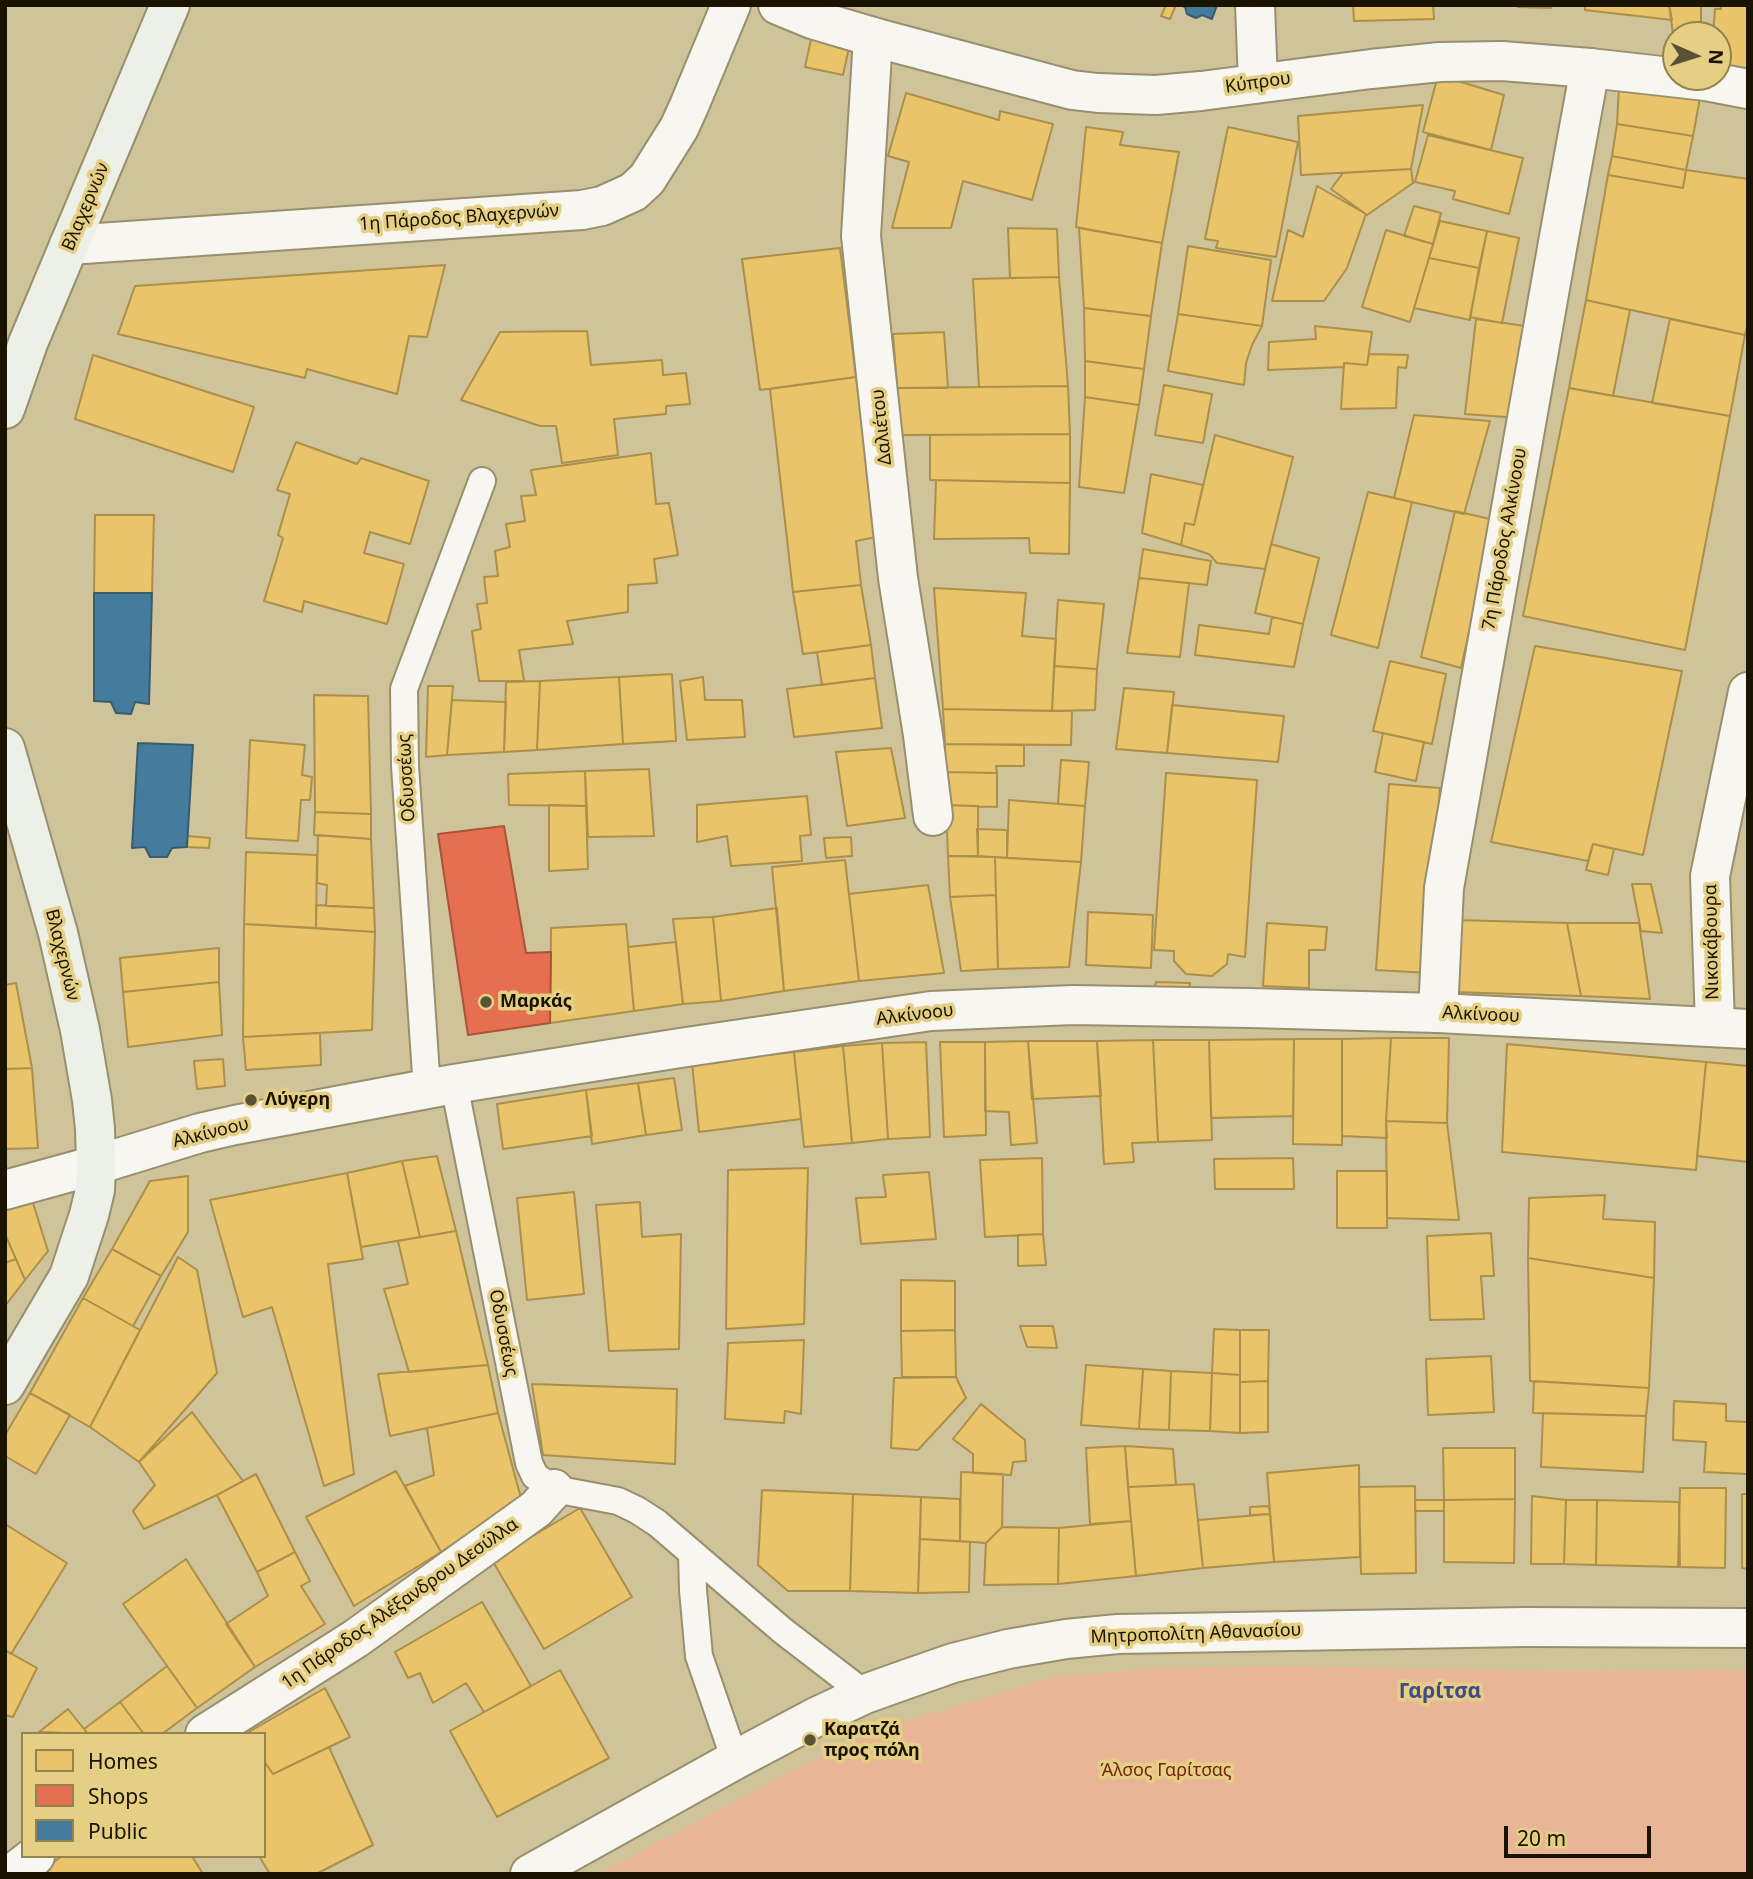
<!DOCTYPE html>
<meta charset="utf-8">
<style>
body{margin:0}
#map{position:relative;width:1753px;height:1879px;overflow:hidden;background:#cfc39a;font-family:"Noto Sans",sans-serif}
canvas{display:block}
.frame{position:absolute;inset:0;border:7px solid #191300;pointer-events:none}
.legend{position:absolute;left:21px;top:1732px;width:245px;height:126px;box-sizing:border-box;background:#e5cf84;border:2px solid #93844f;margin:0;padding:9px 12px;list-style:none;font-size:21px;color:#191300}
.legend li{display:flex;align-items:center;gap:14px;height:35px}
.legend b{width:35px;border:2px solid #93844f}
.north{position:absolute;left:1662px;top:21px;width:70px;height:70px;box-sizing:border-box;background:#e5cf84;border:2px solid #93844f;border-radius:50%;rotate:93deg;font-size:19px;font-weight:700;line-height:28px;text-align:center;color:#191300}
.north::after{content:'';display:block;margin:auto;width:24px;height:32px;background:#595136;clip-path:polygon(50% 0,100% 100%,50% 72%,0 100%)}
.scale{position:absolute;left:1504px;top:1826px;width:147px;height:32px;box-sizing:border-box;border:4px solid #191300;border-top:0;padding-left:9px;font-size:21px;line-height:24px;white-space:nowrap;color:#191300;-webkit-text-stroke:5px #e5cf84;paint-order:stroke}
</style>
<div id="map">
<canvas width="1753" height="1879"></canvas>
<div class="frame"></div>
<ul class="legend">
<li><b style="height:19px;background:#e9c46a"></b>Homes</li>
<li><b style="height:19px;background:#e76f51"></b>Shops</li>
<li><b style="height:19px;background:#457b9d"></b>Public</li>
</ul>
<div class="north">N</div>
<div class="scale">20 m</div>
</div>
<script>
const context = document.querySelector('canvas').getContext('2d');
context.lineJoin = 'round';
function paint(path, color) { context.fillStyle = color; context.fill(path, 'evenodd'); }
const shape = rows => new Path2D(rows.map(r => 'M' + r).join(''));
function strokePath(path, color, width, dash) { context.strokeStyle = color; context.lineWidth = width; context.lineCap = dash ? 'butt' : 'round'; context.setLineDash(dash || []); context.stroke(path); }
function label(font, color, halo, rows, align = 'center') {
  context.font = font + ' "Noto Sans",sans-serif'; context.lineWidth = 7; context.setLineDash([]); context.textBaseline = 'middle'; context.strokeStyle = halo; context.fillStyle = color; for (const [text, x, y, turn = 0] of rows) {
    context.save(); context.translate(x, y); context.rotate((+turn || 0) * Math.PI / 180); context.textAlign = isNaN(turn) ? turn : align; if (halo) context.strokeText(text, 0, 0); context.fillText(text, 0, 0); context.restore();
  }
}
const green = shape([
 [1277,1666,1561,1671,1748,1670,1748,1874,599,1874,801,1766,871,1734,909,1720,1054,1677,1156,1668]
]);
const homes = shape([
 [1166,5,1176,5,1170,19,1161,16,1166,5],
 [1353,5,1433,5,1434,19,1354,21,1353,5],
 [1518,5,1552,5,1551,8,1518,7,1518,5],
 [1585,5,1669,5,1672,20,1585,10,1585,5],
 [1669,5,1701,5,1701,35,1676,35,1676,56,1669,5],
 [1720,5,1748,5,1748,70,1718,66,1718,35,1713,35,1715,9,1721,9,1720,5],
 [812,35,850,43,843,75,805,67,812,35],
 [1438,75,1504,95,1491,150,1423,132,1438,75],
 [1619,87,1700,98,1693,136,1617,124,1619,87],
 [906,93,999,120,1000,111,1053,124,1032,200,963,181,951,228,892,228,909,162,888,156,906,93],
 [1423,105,1411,169,1301,175,1298,116,1423,105],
 [1617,124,1693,136,1686,170,1612,156,1617,124],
 [1086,127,1123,132,1120,145,1179,152,1162,243,1076,227,1086,127],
 [1228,127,1298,142,1276,257,1216,248,1218,241,1205,239,1228,127],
 [1428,135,1523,158,1509,214,1453,199,1455,191,1415,182,1428,135],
 [1612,156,1686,170,1683,188,1608,175,1612,156],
 [1411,169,1413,183,1367,215,1331,189,1343,173,1411,169],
 [1686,170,1748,179,1748,322,1745,335,1586,300,1608,175,1683,188,1686,170],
 [1317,186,1366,214,1347,268,1324,301,1272,301,1288,230,1303,237,1317,186],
 [1414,206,1441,213,1433,244,1404,236,1414,206],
 [1440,221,1487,231,1479,268,1429,258,1440,221],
 [1008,228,1057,229,1059,277,1010,278,1008,228],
 [1079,228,1162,243,1151,316,1084,308,1079,228],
 [1386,230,1433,244,1410,322,1362,307,1386,230],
 [1487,231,1519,238,1502,323,1470,317,1487,231],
 [1188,246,1271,260,1262,326,1178,314,1188,246],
 [840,248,856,377,760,390,742,259,840,248],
 [1429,258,1479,268,1470,320,1414,308,1429,258],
 [445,265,427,337,409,336,397,394,307,369,305,378,118,334,135,286,445,265],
 [1059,277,1068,386,979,387,973,279,1059,277],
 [1586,300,1630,310,1613,396,1569,388,1586,300],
 [1084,308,1151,316,1144,369,1085,361,1084,308],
 [1178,314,1262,326,1252,345,1246,363,1244,385,1168,371,1178,314],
 [1476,319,1532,327,1519,418,1465,414,1476,319],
 [1670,319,1745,335,1730,416,1652,403,1670,319],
 [1315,326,1372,332,1367,365,1344,363,1344,367,1268,370,1269,342,1316,339,1315,326],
 [587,331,591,365,662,360,663,375,686,373,690,404,666,406,666,414,614,419,618,455,562,463,556,426,540,426,461,400,500,332,587,331],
 [944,332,948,388,897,388,893,334,944,332],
 [1369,354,1408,355,1406,368,1398,367,1396,408,1341,409,1344,363,1367,365,1369,354],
 [93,355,254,407,233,472,75,419,93,355],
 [1085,361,1144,369,1139,405,1085,397,1085,361],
 [856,377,876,537,856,541,861,585,793,592,770,389,856,377],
 [1164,385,1212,394,1203,443,1155,435,1164,385],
 [1068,386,1070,434,898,435,897,388,1068,386],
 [1569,388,1730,416,1685,650,1523,616,1569,388],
 [1085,397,1139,405,1124,493,1079,487,1085,397],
 [1414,415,1490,421,1464,514,1394,498,1414,415],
 [1070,434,1070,483,930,480,930,435,1070,434],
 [1215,435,1293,457,1265,569,1217,563,1209,554,1181,545,1185,523,1194,525,1215,435],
 [296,442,357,464,361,458,429,481,410,544,370,532,364,553,404,564,387,624,304,601,302,612,264,601,283,538,278,535,290,494,277,490,296,442],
 [651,453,656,504,669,503,678,555,654,559,657,583,628,585,628,612,567,621,573,644,519,650,524,681,479,681,472,631,481,629,477,604,487,603,484,577,498,576,495,551,510,547,506,524,525,521,521,496,536,495,531,470,651,453],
 [1151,474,1203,485,1194,525,1185,523,1181,545,1142,533,1151,474],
 [936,480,1070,483,1069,554,1030,553,1029,538,934,539,936,480],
 [1368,492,1412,502,1378,648,1331,635,1368,492],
 [1455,511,1494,520,1461,668,1421,657,1455,511],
 [95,515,154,515,152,593,94,593,95,515],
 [1271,544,1319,558,1303,624,1255,613,1271,544],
 [1143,549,1211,561,1207,585,1139,578,1143,549],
 [1139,578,1189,583,1180,657,1127,653,1139,578],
 [861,585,871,645,803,654,793,592,861,585],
 [934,588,1026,593,1022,636,1056,639,1052,711,943,709,934,588],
 [1058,600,1104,604,1097,669,1054,666,1058,600],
 [1272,617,1303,624,1294,667,1195,655,1199,625,1269,634,1272,617],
 [871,645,875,678,822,685,817,652,871,645],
 [1535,646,1682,671,1643,855,1593,844,1588,861,1491,842,1535,646],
 [1390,661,1446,674,1432,744,1373,731,1390,661],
 [1054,666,1097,669,1095,710,1052,711,1054,666],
 [672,674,676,741,623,744,619,677,672,674],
 [619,677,623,744,537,750,540,681,619,677],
 [703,677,705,700,742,700,745,737,687,740,680,681,703,677],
 [875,678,882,728,794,737,787,689,875,678],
 [540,681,537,750,504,752,506,682,540,681],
 [428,686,453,686,447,755,426,757,428,686],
 [1124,688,1174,692,1167,753,1116,749,1124,688],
 [314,695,368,696,371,814,315,812,314,695],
 [452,700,506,702,504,752,447,755,452,700],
 [1172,705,1284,716,1278,762,1167,753,1172,705],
 [943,709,1072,711,1071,745,945,744,943,709],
 [1383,733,1424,742,1416,781,1375,772,1383,733],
 [250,740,305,745,302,775,312,777,310,800,301,800,298,841,246,838,250,740],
 [945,744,1024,745,1024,766,996,766,997,773,945,772,945,744],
 [891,748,905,818,847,826,836,752,891,748],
 [1061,760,1089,762,1085,806,1058,804,1061,760],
 [649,769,654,836,588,837,585,771,649,769],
 [585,771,586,806,509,805,508,774,585,771],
 [945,772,997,773,997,807,946,805,945,772],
 [1166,773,1257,780,1245,957,1228,954,1227,964,1212,976,1186,974,1174,961,1174,951,1154,950,1166,773],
 [1389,784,1440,788,1429,973,1376,970,1389,784],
 [807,796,811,835,800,836,802,861,731,866,727,836,697,842,697,805,807,796],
 [1009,800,1085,806,1081,862,1007,858,1009,800],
 [549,805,586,806,588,869,549,871,549,805],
 [946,805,978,806,978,856,948,856,946,805],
 [315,812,371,814,371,839,314,835,315,812],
 [977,829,1007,830,1007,858,978,856,977,829],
 [318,835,371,839,374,908,326,906,327,885,317,883,318,835],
 [187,836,210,838,209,848,187,847,187,836],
 [851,837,852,856,826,858,824,838,851,837],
 [1593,844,1614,849,1608,875,1586,870,1593,844],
 [246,852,317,855,316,928,244,924,246,852],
 [948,856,995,857,996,895,950,897,948,856],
 [995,857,1081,862,1069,967,998,969,995,857],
 [845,860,859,981,784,991,772,867,845,860],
 [1632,884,1651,884,1662,933,1641,931,1632,884],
 [928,885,944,973,859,981,849,894,928,885],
 [996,895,998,969,961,971,950,897,996,895],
 [316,905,374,908,375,932,316,928,316,905],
 [777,908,784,991,721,1001,713,917,777,908],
 [1088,912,1153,915,1151,968,1086,965,1088,912],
 [713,917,721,1001,683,1004,673,919,713,917],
 [1454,920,1567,923,1581,996,1452,992,1454,920],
 [1267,923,1327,927,1325,950,1309,950,1309,988,1263,986,1267,923],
 [1567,923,1639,923,1650,999,1581,996,1567,923],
 [244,924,375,932,372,1030,243,1037,244,924],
 [626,924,634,1011,550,1023,551,928,626,924],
 [676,942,683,1004,634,1011,628,947,676,942],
 [219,948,219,982,123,992,120,958,219,948],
 [219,982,222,1035,128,1047,123,992,219,982],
 [1156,982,1190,983,1189,991,1154,990,1156,982],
 [16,983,32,1068,5,1069,5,985,16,983],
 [320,1033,321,1065,246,1070,243,1037,320,1033],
 [1391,1038,1449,1038,1447,1123,1386,1121,1391,1038],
 [1391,1038,1386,1121,1387,1138,1342,1136,1342,1039,1391,1038],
 [1294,1039,1342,1039,1342,1145,1293,1144,1294,1039],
 [1294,1039,1293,1116,1211,1118,1209,1040,1294,1039],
 [1153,1040,1209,1040,1212,1140,1158,1142,1153,1040],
 [1153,1040,1158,1142,1132,1143,1134,1162,1104,1164,1097,1041,1153,1040],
 [1028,1041,1097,1041,1101,1096,1032,1099,1028,1041],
 [1028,1041,1037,1143,1011,1145,1009,1112,985,1111,985,1042,1028,1041],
 [926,1042,930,1137,888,1139,882,1043,926,1042],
 [940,1042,985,1042,986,1135,944,1137,940,1042],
 [882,1043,888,1139,852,1143,843,1046,882,1043],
 [1507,1044,1706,1062,1696,1170,1502,1152,1507,1044],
 [843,1046,852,1143,804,1147,794,1052,843,1046],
 [794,1052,801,1119,699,1132,692,1063,794,1052],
 [223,1059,225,1086,197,1089,194,1061,223,1059],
 [1706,1062,1748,1066,1748,1162,1697,1156,1706,1062],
 [32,1068,38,1148,5,1149,5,1069,32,1068],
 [674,1078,682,1130,646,1135,638,1083,674,1078],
 [638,1083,646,1135,592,1144,586,1090,638,1083],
 [586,1090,592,1136,503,1149,497,1104,586,1090],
 [1386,1121,1447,1123,1459,1220,1387,1218,1386,1121],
 [437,1156,456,1231,420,1237,402,1161,437,1156],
 [1042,1158,1043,1234,985,1237,980,1160,1042,1158],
 [1293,1158,1294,1189,1215,1189,1214,1159,1293,1158],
 [402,1161,420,1237,361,1247,347,1173,402,1161],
 [808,1168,804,1324,726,1329,728,1170,808,1168],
 [1337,1171,1387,1171,1387,1228,1337,1228,1337,1171],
 [929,1172,936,1239,861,1244,856,1198,886,1197,883,1175,929,1172],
 [347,1173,363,1259,328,1264,354,1474,324,1486,272,1307,243,1317,210,1200,347,1173],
 [188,1176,188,1232,161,1276,112,1249,150,1181,188,1176],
 [574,1192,584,1294,527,1300,517,1198,574,1192],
 [1605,1195,1603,1219,1655,1222,1654,1278,1528,1258,1529,1198,1605,1195],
 [32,1200,48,1251,25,1280,5,1234,5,1210,32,1200],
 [640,1202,642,1237,681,1234,679,1349,609,1351,596,1205,640,1202],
 [456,1231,488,1365,409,1372,384,1289,408,1284,398,1241,456,1231],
 [1491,1233,1494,1276,1481,1276,1484,1319,1430,1320,1427,1236,1491,1233],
 [5,1234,16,1259,5,1263,5,1234],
 [1043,1234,1046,1265,1018,1266,1018,1235,1043,1234],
 [112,1249,161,1276,133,1326,83,1298,112,1249],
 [178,1257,197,1270,217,1373,139,1462,90,1427,178,1257],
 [1528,1258,1654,1278,1649,1388,1530,1381,1528,1258],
 [16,1259,25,1280,5,1306,5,1263,16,1259],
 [901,1280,955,1281,955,1330,901,1331,901,1280],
 [83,1298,140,1330,90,1427,30,1393,83,1298],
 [1020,1326,1053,1326,1057,1348,1027,1347,1020,1326],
 [1214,1329,1240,1330,1240,1375,1212,1373,1214,1329],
 [955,1330,956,1377,902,1377,901,1331,955,1330],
 [1240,1330,1269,1330,1268,1381,1240,1382,1240,1330],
 [804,1340,801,1414,785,1411,784,1423,725,1419,728,1343,804,1340],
 [1491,1356,1494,1412,1428,1415,1426,1359,1491,1356],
 [488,1365,498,1413,390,1436,378,1374,488,1365],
 [1086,1365,1143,1369,1139,1429,1081,1425,1086,1365],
 [1143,1369,1171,1371,1169,1430,1139,1429,1143,1369],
 [1171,1371,1212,1373,1210,1431,1169,1430,1171,1371],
 [1212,1373,1240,1375,1240,1433,1210,1431,1212,1373],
 [956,1377,966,1398,918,1450,891,1448,894,1378,956,1377],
 [1268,1381,1268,1432,1240,1433,1240,1382,1268,1381],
 [1534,1381,1649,1388,1646,1416,1533,1413,1534,1381],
 [532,1384,677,1389,675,1464,543,1455,532,1384],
 [30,1393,70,1415,36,1474,5,1456,5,1435,30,1393],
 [1674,1401,1726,1404,1726,1421,1748,1422,1748,1474,1704,1472,1706,1442,1673,1440,1674,1401],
 [981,1404,1025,1440,1026,1461,1013,1462,1011,1475,973,1473,973,1454,953,1439,981,1404],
 [192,1412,243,1481,217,1495,144,1529,133,1511,155,1485,139,1462,192,1412],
 [498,1413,521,1498,441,1552,405,1486,434,1475,427,1428,498,1413],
 [1543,1413,1646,1416,1643,1472,1541,1467,1543,1413],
 [1125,1446,1131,1521,1090,1524,1086,1448,1125,1446],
 [1125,1446,1173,1449,1176,1485,1128,1487,1125,1446],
 [1443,1448,1515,1448,1515,1499,1444,1500,1443,1448],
 [1359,1465,1360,1557,1274,1562,1267,1473,1359,1465],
 [396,1471,441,1552,354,1606,306,1517,396,1471],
 [961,1472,1003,1474,1002,1527,986,1543,960,1541,961,1472],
 [256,1474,295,1552,257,1572,217,1495,256,1474],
 [1194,1484,1203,1568,1136,1576,1128,1487,1194,1484],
 [1415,1486,1416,1573,1361,1574,1359,1487,1415,1486],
 [1680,1488,1726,1488,1725,1568,1678,1567,1680,1488],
 [762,1490,853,1494,850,1591,788,1591,758,1565,762,1490],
 [853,1494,921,1497,918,1593,850,1591,853,1494],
 [1742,1494,1748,1494,1748,1569,1742,1568,1742,1494],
 [1532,1496,1566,1500,1564,1564,1531,1564,1532,1496],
 [921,1497,960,1499,960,1541,920,1539,921,1497],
 [1515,1499,1514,1563,1444,1562,1444,1500,1515,1499],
 [1415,1500,1444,1500,1444,1511,1415,1511,1415,1500],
 [1566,1500,1597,1500,1596,1565,1564,1564,1566,1500],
 [1597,1500,1679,1502,1680,1567,1596,1565,1597,1500],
 [1269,1506,1270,1514,1250,1515,1250,1507,1269,1506],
 [580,1508,632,1597,544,1649,492,1560,580,1508],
 [1270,1514,1274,1562,1203,1568,1198,1520,1270,1514],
 [1131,1521,1136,1576,1058,1584,1059,1528,1131,1521],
 [5,1524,67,1563,11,1654,5,1650,5,1524],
 [1002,1527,1059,1528,1058,1584,984,1585,986,1543,1002,1527],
 [920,1539,970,1542,969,1592,918,1593,920,1539],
 [295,1552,310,1581,301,1586,325,1624,255,1667,226,1624,268,1596,257,1572,295,1552],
 [186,1559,255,1667,197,1708,123,1604,186,1559],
 [482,1602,531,1686,484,1712,466,1683,433,1703,420,1673,408,1678,395,1652,482,1602],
 [5,1650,37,1668,13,1717,5,1715,5,1650],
 [167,1666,197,1708,162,1734,144,1734,120,1702,167,1666],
 [560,1670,609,1758,497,1817,450,1731,560,1670],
 [325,1688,350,1737,273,1774,264,1761,264,1734,247,1733,325,1688],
 [120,1702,144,1734,88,1734,84,1729,120,1702],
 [68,1709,88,1734,39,1732,68,1709],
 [329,1747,373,1845,316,1874,270,1874,259,1856,264,1856,264,1761,273,1774,329,1747],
 [62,1856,192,1856,203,1874,38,1874,62,1856]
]);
const shops = shape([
 [504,826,526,953,551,952,550,1023,468,1035,438,834,504,826]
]);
const public = shape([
 [1180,5,1217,5,1212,19,1202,15,1196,18,1187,14,1185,7,1180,5],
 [94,593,152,593,149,704,135,702,131,714,116,713,111,702,94,701,94,593],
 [138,743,193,745,187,847,172,848,167,857,150,857,145,847,132,848,138,743]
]);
const service = shape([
 [454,1084,529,1463,535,1476,554,1489,618,1501,637,1510,657,1523,783,1631,865,1694],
 [427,1089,405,766,404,689,482,481],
 [692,1553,693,1590,699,1656,735,1760]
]);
const pedestrian = shape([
 [205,1734,355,1639,536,1509,554,1489],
 [12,1874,35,1856]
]);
const minor = shape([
 [1255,5,1258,83],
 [873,37,861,236,898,578,923,735,933,816],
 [69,245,582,210,602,206,633,192,647,179,679,128,689,106,731,5],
 [1438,1013,1444,888,1559,237,1590,68],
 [1715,1026,1710,876,1748,692]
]);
const tertiary = shape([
 [778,5,812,19,873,37,1072,90,1098,93,1156,95,1201,91,1371,69,1440,62,1502,61,1590,68,1706,81,1748,89],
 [5,1190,96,1165,200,1133,235,1125,454,1084,680,1048,931,1011,1073,1005,1249,1008,1438,1013,1748,1029],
 [530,1874,735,1760,816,1717,865,1694,907,1679,953,1663,1008,1649,1066,1639,1118,1634,1525,1627,1748,1628]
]);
const secondary = shape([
 [5,409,28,343,170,5],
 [5,748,58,933,80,1030,92,1100,95,1129,96,1165,95,1190,89,1215,69,1276,5,1385]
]);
const markers = [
 [486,1002,7,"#595136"],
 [251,1100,7,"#595136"],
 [810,1740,7,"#595136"]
];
const streetNames = [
 ["Κύπρου",1258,83,-8],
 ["Βλαχερνών",86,207,-67],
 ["1η Πάροδος Βλαχερνών",459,218,-4],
 ["Δαλιέτου",882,427,-96],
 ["7η Πάροδος Αλκίνοου",1505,539,-80],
 ["Οδυσσέως",407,778,-93],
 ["Νικοκάβουρα",1712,942,-91],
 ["Βλαχερνών",62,955,76],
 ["Αλκίνοου",915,1015,-7],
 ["Αλκίνοου",1481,1015,3],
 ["Αλκίνοου",211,1133,-14],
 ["Οδυσσέως",503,1333,79],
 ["1η Πάροδος Αλέξανδρου Δεσύλλα",400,1604,-35],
 ["Μητροπολίτη Αθανασίου",1196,1634,-2]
];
const poiNames = [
 ["Μαρκάς",500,1002],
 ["Λύγερη",265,1100],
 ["Καρατζά",824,1730],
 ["προς πόλη",824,1751]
];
const parkNames = [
 ["Άλσος Γαρίτσας",1166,1771]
];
const quarterNames = [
 ["Γαρίτσα",1440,1692]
];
paint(green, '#e9b597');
paint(homes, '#e9c46a');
strokePath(homes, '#ab8f4a', 2);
paint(shops, '#e76f51');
strokePath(shops, '#a95339', 2);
paint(public, '#457b9d');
strokePath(public, '#385c6e', 2);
strokePath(service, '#988f6e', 30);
strokePath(pedestrian, '#988f6e', 42);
strokePath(minor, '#988f6e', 42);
strokePath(tertiary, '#988f6e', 42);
strokePath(secondary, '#988f6e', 42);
strokePath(service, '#f8f6f0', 26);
strokePath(pedestrian, '#f8f6f0', 38);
strokePath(minor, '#f8f6f0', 38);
strokePath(tertiary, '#f8f6f0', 38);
strokePath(secondary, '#edf0e6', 38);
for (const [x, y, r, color] of markers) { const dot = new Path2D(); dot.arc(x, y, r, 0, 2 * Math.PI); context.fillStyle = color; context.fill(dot); strokePath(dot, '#e5cf84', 2.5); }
label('18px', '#191300', '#e5cf84', streetNames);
label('bold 18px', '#191300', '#e5cf84', poiNames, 'left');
label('18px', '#752412', '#e5cf84', parkNames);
label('bold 21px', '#414b87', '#e5cf84', quarterNames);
</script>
